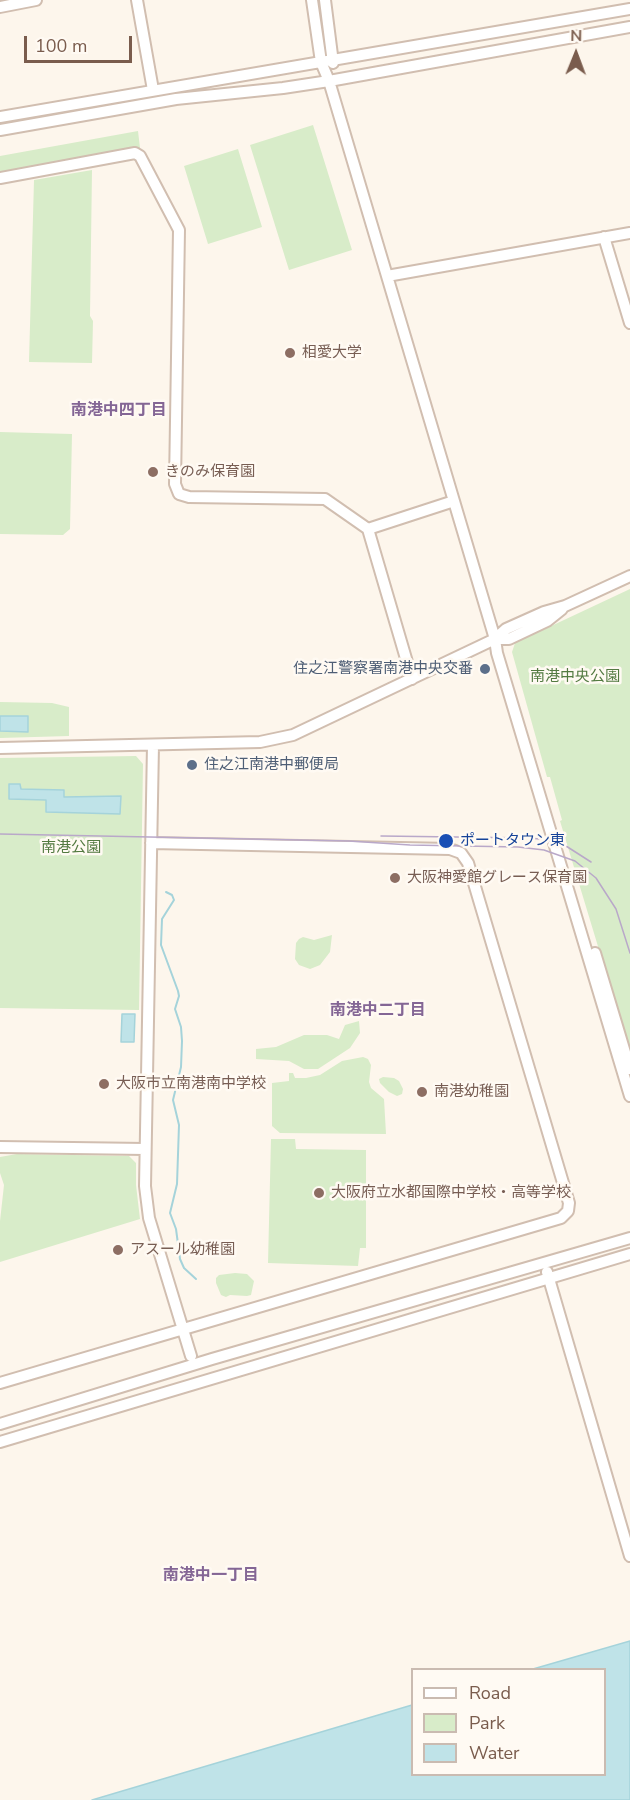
<!DOCTYPE html>
<meta charset="utf-8">
<style>
body{margin:0}
#map{position:relative;width:630px;height:1800px;overflow:hidden;background:#fdf6ec;font-family:"Nunito Sans",sans-serif}
canvas{display:block}
.legend{position:absolute;left:411px;top:1668px;width:195px;height:108px;box-sizing:border-box;background:#fffaf3;border:2px solid #cabbb1;margin:0;padding:8px 10px;list-style:none;font-size:18px;color:#7a5c4d}
.legend li{display:flex;align-items:center;gap:12px;height:30px}
.legend b{width:30px;border:2px solid #cabbb1}
.north{position:absolute;left:546px;top:24px;width:60px;height:60px;-webkit-text-stroke:4px #fffaf3;paint-order:stroke;rotate:1deg;font-size:16px;font-weight:700;line-height:24px;text-align:center;color:#7a5c4d}
.north::after{content:'';display:block;margin:auto;width:21px;height:27px;background:#7a5c4d;clip-path:polygon(50% 0,100% 100%,50% 72%,0 100%)}
.scale{position:absolute;left:24px;top:36px;width:108px;height:27px;box-sizing:border-box;border:3px solid #7a5c4d;border-top:0;padding-left:8px;font-size:18px;line-height:21px;white-space:nowrap;color:#7a5c4d;-webkit-text-stroke:4px #fffaf3;paint-order:stroke}
</style>
<div id="map">
<canvas width="630" height="1800"></canvas>
<ul class="legend">
<li><b style="height:8px;background:#fff"></b>Road</li>
<li><b style="height:16px;background:#d8ecc9"></b>Park</li>
<li><b style="height:16px;background:#bfe3e8"></b>Water</li>
</ul>
<div class="north">N</div>
<div class="scale">100 m</div>
</div>
<script>
const context = document.querySelector('canvas').getContext('2d');
context.lineJoin = 'round';
function paint(path, color) { context.fillStyle = color; context.fill(path, 'evenodd'); }
const shape = rows => new Path2D(rows.map(r => 'M' + r).join(''));
function strokePath(path, color, width, dash) { context.strokeStyle = color; context.lineWidth = width; context.lineCap = dash ? 'butt' : 'round'; context.setLineDash(dash || []); context.stroke(path); }
function label(font, color, halo, rows, align = 'center') {
  context.font = font + ' "Nunito Sans","Noto Sans JP",sans-serif'; context.lineWidth = 5; context.setLineDash([]); context.textBaseline = 'middle'; context.strokeStyle = halo; context.fillStyle = color; for (const [text, x, y, turn = 0] of rows) {
    context.save(); context.translate(x, y); context.rotate((+turn || 0) * Math.PI / 180); context.textAlign = isNaN(turn) ? turn : align; if (halo) context.strokeText(text, 0, 0); context.fillText(text, 0, 0); context.restore();
  }
}
const green = shape([
 [313,125,352,250,289,270,250,145],
 [138,131,140,148,0,173,0,156],
 [238,149,262,227,208,244,184,166],
 [92,170,90,316,93,321,92,363,29,362,34,180],
 [0,432,72,434,70,529,63,535,0,534],
 [630,589,630,1052,560,821,562,820,550,777,547,777,512,652,515,643],
 [0,702,52,703,69,707,69,736,0,738],
 [136,756,143,764,139,1010,0,1008,0,758],
 [332,935,330,952,320,965,310,969,299,965,295,959,296,943,299,939,303,937,314,940],
 [359,1021,360,1033,350,1048,318,1069,304,1069,289,1061,256,1059,256,1049,276,1047,304,1035,327,1035,339,1039,345,1025],
 [363,1057,368,1059,371,1065,369,1082,371,1088,384,1099,386,1134,280,1133,272,1126,272,1083,289,1081,289,1073,293,1073,295,1078,306,1078,320,1075,342,1061],
 [383,1077,394,1078,399,1081,403,1089,402,1094,397,1096,389,1092,380,1083,379,1079],
 [271,1139,295,1139,296,1149,366,1150,366,1248,360,1248,358,1266,268,1263],
 [17,1154,129,1156,136,1163,136,1185,140,1219,0,1262,0,1221,4,1185,0,1173,0,1157],
 [235,1273,247,1274,254,1281,251,1295,247,1296,230,1295,226,1297,221,1295,216,1283,216,1278,219,1275]
]);
const water = shape([
 [0,716,28,716,28,732,0,731,0,716],
 [9,784,20,784,21,789,64,790,64,797,121,796,120,814,46,812,46,800,9,799,9,784],
 [122,1014,135,1014,134,1042,121,1042,122,1014],
 [630,1641,630,1800,92,1800,412,1705,412,1774,604,1774,604,1670,533,1669,630,1641]
]);
const stream = shape([
 [166,892,172,895,174,900,162,919,161,945,178,991,179,996,175,1009,181,1027,182,1041,181,1067,173,1100,179,1125,177,1184,170,1213,176,1229,180,1259,184,1268,196,1279]
]);
const minor = shape([
 [137,0,153,90],
 [312,0,321,62,329,81,495,639,497,653,630,1096],
 [325,0,333,63],
 [0,7,36,0],
 [0,117,630,9],
 [0,130,176,99,283,88,329,81,630,27],
 [0,178,135,153,140,156,179,230,175,484,179,494,189,497,325,499,368,529,412,679],
 [604,237,630,323],
 [387,276,630,233],
 [368,529,454,501],
 [495,639,509,639,547,621,562,609],
 [153,745,145,1186,149,1218,191,1356],
 [0,748,260,742,293,735,495,639,506,629,544,612,565,606,630,576],
 [595,953,630,1069],
 [0,1147,145,1149],
 [547,1272,630,1556],
 [0,1383,561,1218,568,1211,569,1203,468,863,461,853,450,849,151,843],
 [0,1424,212,1359,630,1238],
 [0,1442,630,1254]
]);
const tram = shape([
 [0,834,349,841,410,845,518,847,544,850,575,861,596,878,616,909,630,953],
 [381,836,531,838,547,840,566,846,591,862]
]);
const markers = [
 [290,353,6,"#8d6e63"],
 [153,472,6,"#8d6e63"],
 [485,669,6,"#5c6f8a"],
 [192,765,6,"#5c6f8a"],
 [446,841,8,"#1a4fb4"],
 [395,878,6,"#8d6e63"],
 [104,1084,6,"#8d6e63"],
 [422,1092,6,"#8d6e63"],
 [319,1193,6,"#8d6e63"],
 [118,1250,6,"#8d6e63"]
];
const educationNames = [
 ["相愛大学",302,353],
 ["きのみ保育園",165,472],
 ["大阪神愛館グレース保育園",407,878],
 ["大阪市立南港南中学校",116,1084],
 ["南港幼稚園",434,1092],
 ["大阪府立水都国際中学校・高等学校",331,1193],
 ["アスール幼稚園",130,1250]
];
const serviceNames = [
 ["住之江警察署南港中央交番",473,669],
 ["住之江南港中郵便局",204,765,"left"]
];
const parkNames = [
 ["南港中央公園",575,677],
 ["南港公園",71,848]
];
const transitNames = [
 ["ポートタウン東",460,841]
];
const neighbourhoodNames = [
 ["南港中四丁目",119,411],
 ["南港中二丁目",378,1011],
 ["南港中一丁目",211,1576]
];
paint(green, '#d8ecc9');
paint(water, '#bfe3e8');
strokePath(water, '#a5d3da', 1.5);
strokePath(stream, '#a5d3da', 2);
strokePath(minor, '#d1beb0', 14);
strokePath(minor, '#fff', 10);
strokePath(tram, '#b9a8c9', 1.5);
for (const [x, y, r, color] of markers) { const dot = new Path2D(); dot.arc(x, y, r, 0, 2 * Math.PI); context.fillStyle = color; context.fill(dot); strokePath(dot, '#fffaf3', 2); }
label('15px', '#785e54', '#fffaf3', educationNames, 'left');
label('15px', '#4e5e75', '#fffaf3', serviceNames, 'right');
label('15px', '#537a41', '#fffaf3', parkNames);
label('15px', '#164399', '#fffaf3', transitNames, 'left');
label('bold 16px', '#846695', '#fffaf3', neighbourhoodNames);
</script>
